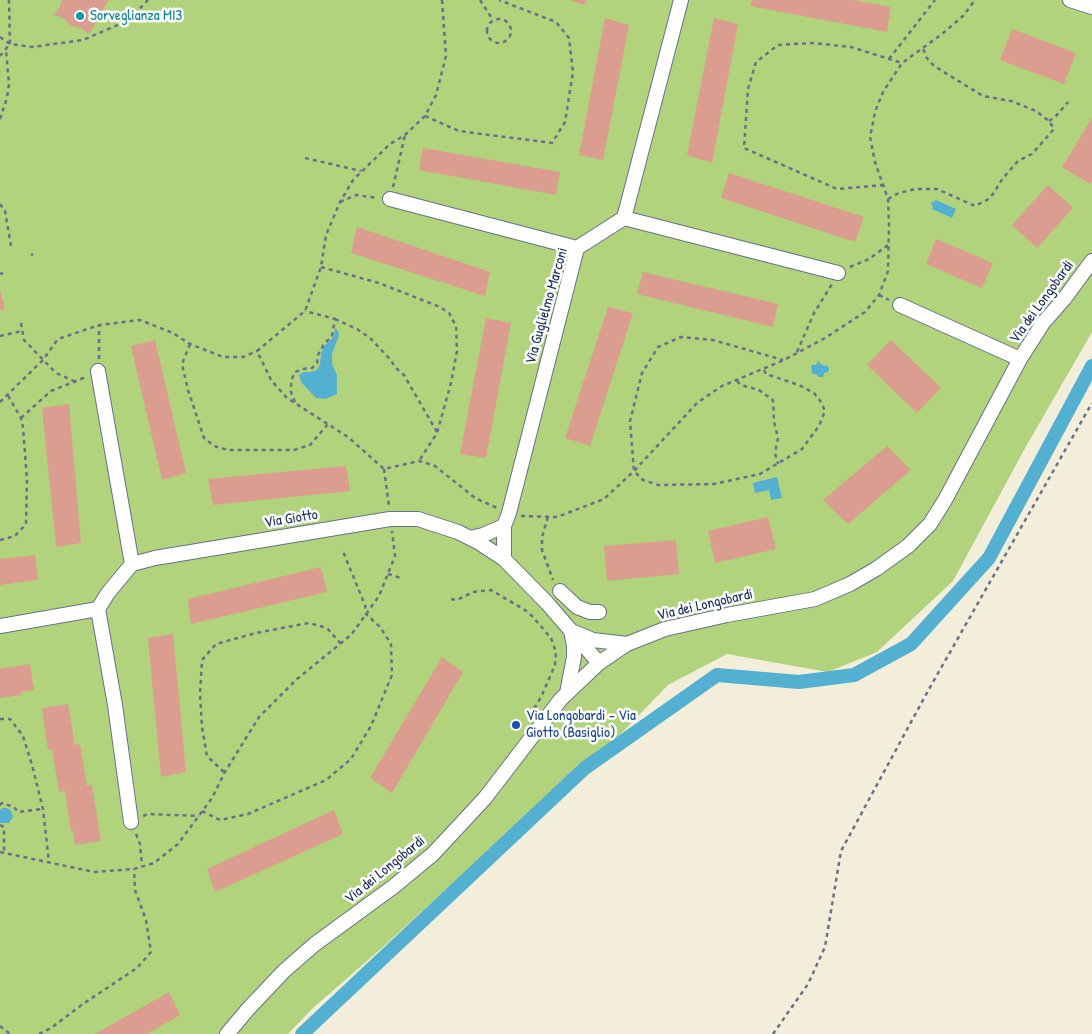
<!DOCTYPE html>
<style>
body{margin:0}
canvas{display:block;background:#f2eeda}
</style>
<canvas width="1092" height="1034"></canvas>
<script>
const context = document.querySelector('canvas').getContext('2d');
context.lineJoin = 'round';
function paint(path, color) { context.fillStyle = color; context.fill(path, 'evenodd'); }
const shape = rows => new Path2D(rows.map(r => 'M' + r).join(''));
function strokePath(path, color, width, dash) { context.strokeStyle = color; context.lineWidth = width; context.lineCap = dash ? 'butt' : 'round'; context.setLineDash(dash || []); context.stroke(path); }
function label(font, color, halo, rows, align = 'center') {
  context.font = font + ' "Patrick Hand",sans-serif'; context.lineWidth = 5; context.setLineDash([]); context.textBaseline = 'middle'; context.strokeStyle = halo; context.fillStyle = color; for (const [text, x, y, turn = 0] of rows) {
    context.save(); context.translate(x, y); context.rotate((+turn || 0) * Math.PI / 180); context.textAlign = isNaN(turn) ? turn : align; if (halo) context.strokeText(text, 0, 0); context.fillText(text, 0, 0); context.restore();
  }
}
const green = shape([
 [0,0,1092,0,1092,332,1024,450,953,581,877,652,828,672,727,654,668,685,613,742,548,796,383,947,313,1008,288,1034,0,1034]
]);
const water = shape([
 [936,200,956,209,952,218,932,209,933,207,931,203],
 [335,328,338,331,339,335,332,354,332,364,337,375,337,394,326,399,316,398,301,382,299,375,304,372,310,372,317,370,320,364,321,354,323,348,334,336],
 [818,361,822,365,828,366,829,369,828,372,824,373,823,377,819,377,816,374,812,374,811,365,816,365],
 [777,477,782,498,771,500,769,490,755,493,753,483],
 [2,808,7,808,11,811,13,817,9,823,0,823,0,810]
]);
const canal = shape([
 [302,1034,585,768,717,675,799,682,854,675,911,644,989,558,1092,366]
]);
const building = shape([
 [62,0,109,0,103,9,102,18,95,24,89,34,81,28,71,26,64,19,54,15,60,7],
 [569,0,587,0,585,5],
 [752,0,853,0,891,7,887,32,750,6],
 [605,18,629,25,603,160,579,155],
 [714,18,738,24,712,163,687,155],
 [1012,29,1076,53,1064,84,1000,60],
 [1092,118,1092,181,1090,184,1062,167],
 [423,148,560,172,556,195,419,170],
 [729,173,864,217,855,242,721,198],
 [1048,185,1073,208,1037,248,1012,225],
 [357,227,490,272,485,296,351,253],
 [936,239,993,263,982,288,926,264],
 [643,272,778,304,773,327,637,294],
 [0,289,5,310,0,310],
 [608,307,633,313,590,446,565,438],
 [486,318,511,323,486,458,460,454],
 [155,340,186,473,162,480,131,346],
 [891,340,941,388,917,413,867,365],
 [69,404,81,543,56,547,42,408],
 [887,446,911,470,848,524,823,500],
 [346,466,350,491,213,505,208,479],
 [768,517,776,549,715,563,708,531],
 [676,540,679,574,607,581,604,546],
 [35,555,38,580,0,585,0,559],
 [321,567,327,592,191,624,188,599],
 [173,634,186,772,161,777,148,638],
 [442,657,463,672,392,793,370,778],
 [30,664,34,690,21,692,21,695,0,698,0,669],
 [68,704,75,745,80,744,87,786,92,785,101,841,75,845,73,831,71,831,65,791,59,792,52,749,48,750,42,708],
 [334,810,343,834,215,892,207,869],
 [169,992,180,1015,147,1034,95,1034]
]);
const path = shape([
 [442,0,446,56,436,95,425,116,405,135,390,144,353,180,340,202,326,235,321,267,305,311,257,351,271,380,287,398,348,437,384,469,419,461,426,463,435,466,475,498,497,508],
 [480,0,493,20],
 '487 31a12 12 0 1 1 24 0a12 12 0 1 1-24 0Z',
 [0,37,10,44,32,47,83,40,129,20,148,0],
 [0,56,10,44,9,0],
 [889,59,935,0],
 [425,116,459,131,552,143,565,122,573,72,569,38,556,22,499,0],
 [0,119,7,98,9,84,6,50],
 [1049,121,1056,116,1068,102],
 [305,158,361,171],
 [884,185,837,189,744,148,748,89,756,62,778,45,813,43,851,47,902,63],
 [393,187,405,135],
 [888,199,899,193,915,189,937,189,975,206,987,200,993,194,1003,178,1018,161,1032,154,1054,129,1049,121,1036,111,1011,101,983,96,934,66,926,57,923,48],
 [340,202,356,195,378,198],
 [0,204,5,211,11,246],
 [31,255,33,254],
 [321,267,379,283,440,307,449,313,456,326,457,351,451,383,437,433,419,461],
 [850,267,869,259,888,245],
 [0,274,3,273],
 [879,295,889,300],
 [335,319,357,329,370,338,389,358,396,368,404,375,437,432],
 [21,323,24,340,56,373,76,382],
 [0,336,22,331],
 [190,344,182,364,188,390,204,438,214,446,228,450,294,450,310,445,328,424],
 [797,352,814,313,832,284],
 [99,359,99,325],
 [764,370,766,374,799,385,814,393,821,402,825,411,819,426,802,449,760,474,714,484,658,485,643,480,634,471,630,421,642,373,658,347,681,337,713,340,783,360],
 [737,381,741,385,759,390,773,400,774,422,778,438,775,453,778,464],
 [0,402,43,360,58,339,99,325,140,320,173,333,190,344,223,357,243,357,257,351],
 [295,402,291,392,291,381,295,372,302,369,312,368,317,363,318,355,324,344,332,336,335,319,305,311],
 [21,418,51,391,86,377],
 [384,469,389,506],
 [521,516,557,517,604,499,634,471,697,403,722,386,784,360,825,338,865,312,879,295,888,271,889,225,888,199,875,162,870,137,875,112,883,92,902,63,942,34,963,16,975,0],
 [548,517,542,537,542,550,553,580],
 [0,540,15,536,26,524,27,480,23,427,21,418,7,394],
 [388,574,401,578],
 [451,599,457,600,473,592,491,590,525,610,532,616,551,638,556,652,555,665,542,695,536,706,531,709],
 [0,719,10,719,23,736,32,765,43,809,49,862],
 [224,772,207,756,202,727,200,694,202,660,216,644,256,633,309,623,327,628,341,644],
 [0,805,2,803,14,807,18,812,43,809],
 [202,811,220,820,248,814,326,780,351,759,371,726,392,675,391,644,380,627,366,614,365,605,342,549],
 [143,816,148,814,199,816],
 [0,825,4,827,4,852],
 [136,834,140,844,142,866],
 [0,852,94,872,134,869,154,863,178,844,212,798,225,772,259,717,297,679,351,635,379,596,395,556,392,531],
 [0,1026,10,1034],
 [39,1034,51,1028,83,1004,137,968,151,952,146,920,135,890,134,869],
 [773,1034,808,984,825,947,841,851,929,689,1092,403]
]);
const minor = shape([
 [1070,0,1092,7],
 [390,199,577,248],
 [624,218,838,273],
 [900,305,1020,359],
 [98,371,132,564],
 [470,538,483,535,504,526],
 [504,559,504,526,509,513,577,248,624,218,681,0],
 [560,591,577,607,590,612,599,612],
 [98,609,115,705,131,822],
 [0,626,98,609,108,593,132,564,155,558,390,519,418,519,458,532,478,542,504,559,547,603,599,663],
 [574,632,593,640,627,644],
 [567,693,574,657,574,646,571,631],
 [227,1034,249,1008,284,971,315,944,393,887,433,854,485,798,561,699,599,663,627,644,665,629,727,615,815,599,850,584,876,569,908,546,930,524,945,500,1020,359,1043,323,1064,299,1092,261]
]);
const markers = [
 [80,16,5,"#0f9aa8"],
 [516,725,5,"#1a4fb4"]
];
const cultureNames = [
 ["Sorveglianza MI3",90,16]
];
const streetNames = [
 ["Via dei Longobardi",1042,302,-54],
 ["Via Guglielmo Marconi",547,306,-74],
 ["Via Giotto",291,519,-9],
 ["Via dei Longobardi",705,605,-13],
 ["Via dei Longobardi",385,870,-39]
];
const transitNames = [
 ["Via Longobardi - Via",526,716],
 ["Giotto (Basiglio)",526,733]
];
paint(green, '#b1d37b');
paint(water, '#53b0d1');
strokePath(canal, '#53b0d1', 14);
paint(building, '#db9d8f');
strokePath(minor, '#667289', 16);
strokePath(path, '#667289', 2.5, [4, 4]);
strokePath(minor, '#fff', 14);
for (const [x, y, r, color] of markers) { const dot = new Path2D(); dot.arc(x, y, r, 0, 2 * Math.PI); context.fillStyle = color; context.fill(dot); strokePath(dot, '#fff', 2); }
label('15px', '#0d838f', '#fff', cultureNames, 'left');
label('15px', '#1b2f5e', '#fff', streetNames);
label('15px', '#164399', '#fff', transitNames, 'left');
</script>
